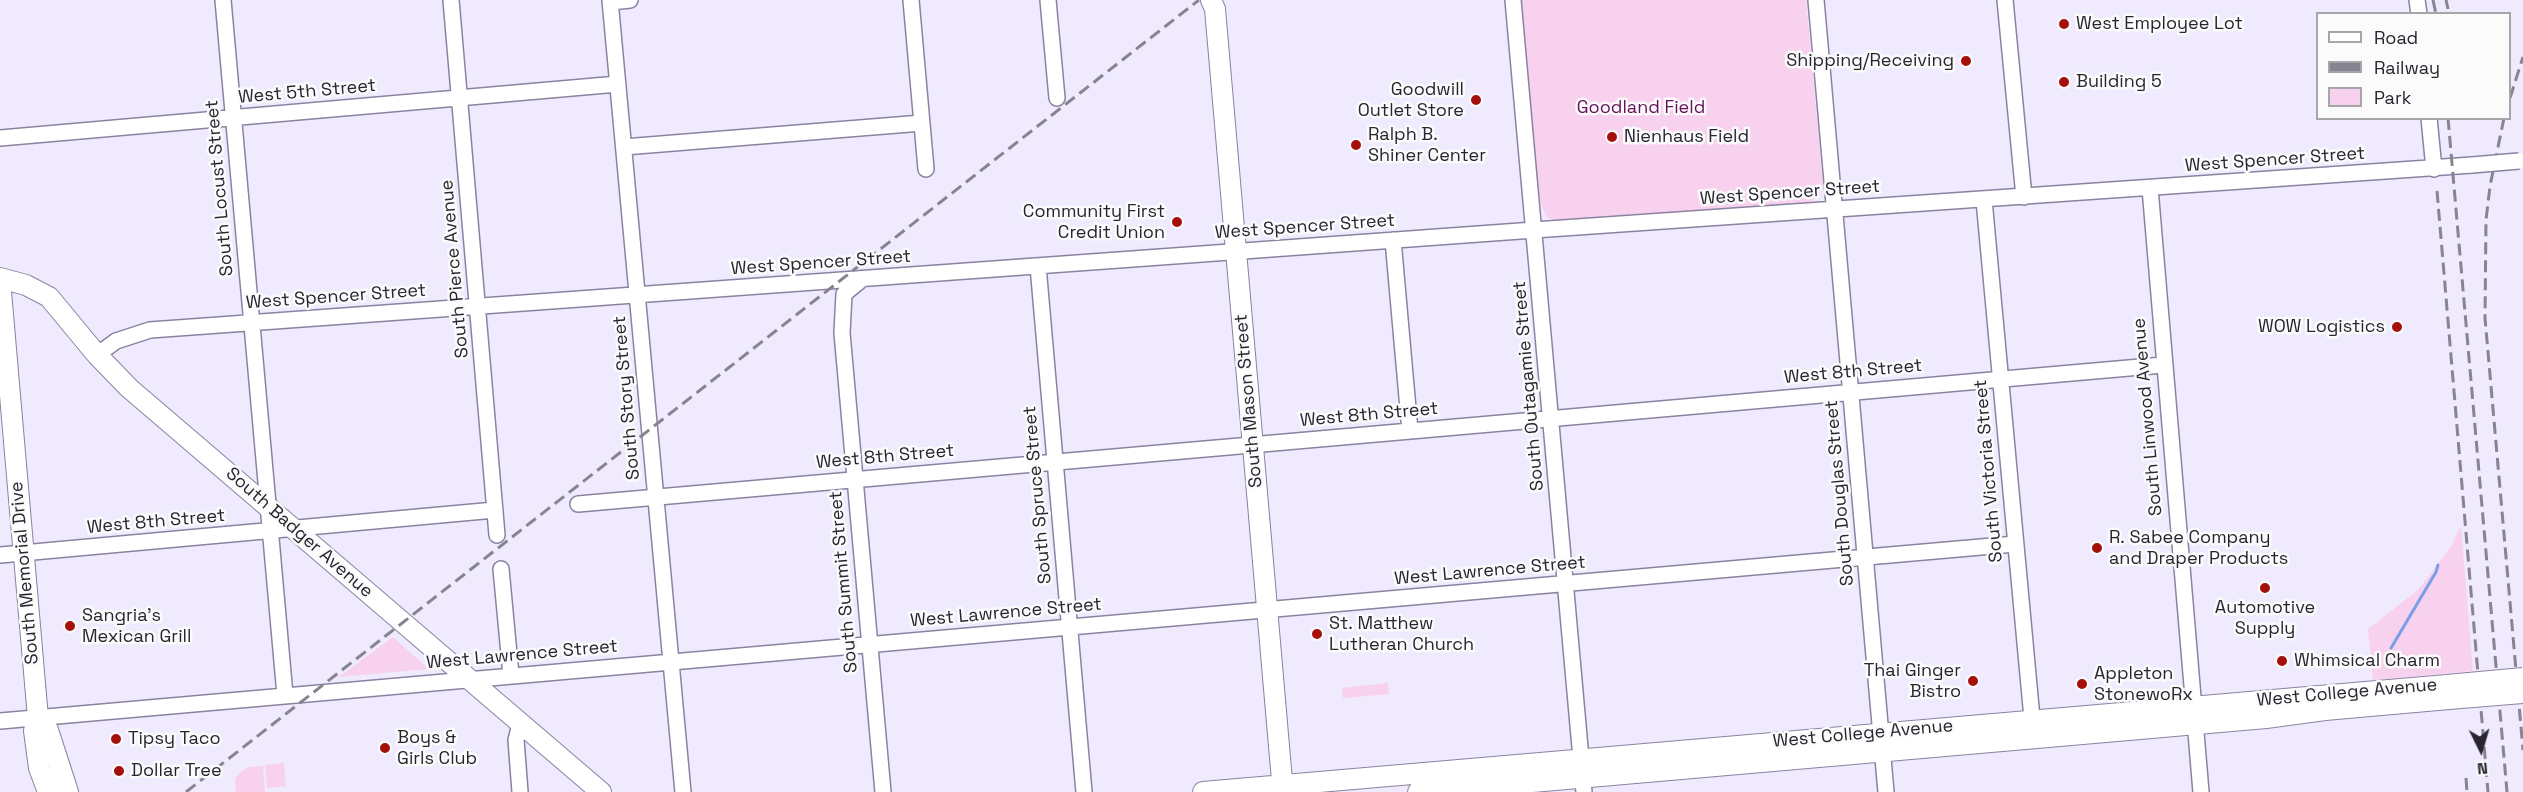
<!DOCTYPE html>
<style>
body{margin:0}
#map{position:relative;width:2523px;height:792px;overflow:hidden;background:#efeafe;font-family:"Space Grotesk",sans-serif}
canvas{display:block}
.legend{position:absolute;left:2316px;top:12px;width:195px;height:108px;box-sizing:border-box;background:#fafbfa;border:2px solid #a6a5a9;margin:0;padding:8px 10px;list-style:none;font-size:18px;color:#282430}
.legend li{display:flex;align-items:center;gap:12px;height:30px}
.legend b{width:30px;border:2px solid #a6a5a9}
.north{position:absolute;left:2451px;top:720px;width:60px;height:60px;-webkit-text-stroke:4px #fafbfa;paint-order:stroke;rotate:175deg;font-size:16px;font-weight:700;line-height:24px;text-align:center;color:#282430}
.north::after{content:'';display:block;margin:auto;width:21px;height:27px;background:#282430;clip-path:polygon(50% 0,100% 100%,50% 72%,0 100%)}
</style>
<div id="map">
<canvas width="2523" height="792"></canvas>
<ul class="legend">
<li><b style="height:8px;background:#fff"></b>Road</li>
<li><b style="height:8px;background:#888393"></b>Railway</li>
<li><b style="height:16px;background:#f8d1ef"></b>Park</li>
</ul>
<div class="north">N</div>
</div>
<script>
const context = document.querySelector('canvas').getContext('2d');
context.lineJoin = 'round';
function paint(path, color) { context.fillStyle = color; context.fill(path, 'evenodd'); }
const shape = rows => new Path2D(rows.map(r => 'M' + r).join(''));
function strokePath(path, color, width, dash) { context.strokeStyle = color; context.lineWidth = width; context.lineCap = dash ? 'butt' : 'round'; context.setLineDash(dash || []); context.stroke(path); }
function label(font, color, halo, rows, align = 'center') {
  context.font = font + ' "Space Grotesk",sans-serif'; context.lineWidth = 5; context.setLineDash([]); context.textBaseline = 'middle'; context.strokeStyle = halo; context.fillStyle = color; for (const [text, x, y, turn = 0] of rows) {
    context.save(); context.translate(x, y); context.rotate((+turn || 0) * Math.PI / 180); context.textAlign = isNaN(turn) ? turn : align; if (halo) context.strokeText(text, 0, 0); context.fillText(text, 0, 0); context.restore();
  }
}
const green = shape([
 [1520,0,1806,0,1823,186,1821,192,1811,202,1803,204,1559,221,1547,218,1538,196],
 [2461,526,2473,671,2373,680,2368,629,2418,590,2450,548],
 [393,637,429,669,339,677],
 [1388,683,1389,694,1343,698,1342,688],
 [284,763,286,786,267,788,265,765],
 [263,766,265,792,236,792,235,779,240,772,249,767]
]);
const stream = shape([
 [2391,648,2436,572,2438,565]
]);
const minor = shape([
 [223,0,285,695],
 [451,0,497,535],
 [610,0,683,792],
 [911,0,926,169],
 [1048,0,1057,98],
 [1513,0,1584,792],
 [1816,0,1886,792],
 [2005,0,2024,197],
 [2417,0,2419,14],
 [611,2,630,0],
 [2429,118,2434,169],
 [0,138,618,84],
 [624,147,922,123],
 [2150,188,2201,792],
 [1984,200,2033,729],
 [1393,240,1410,431],
 [1038,266,1084,792],
 [861,280,844,294,842,333,883,792],
 [97,355,116,341,150,330,1534,230,2472,165],
 [578,504,2163,365],
 [0,555,495,510],
 [501,569,511,675],
 [0,721,2015,544],
 [520,792,516,740,520,724]
]);
const major = shape([
 [1211,0,1215,9,1283,792],
 [0,278,26,285,49,297,97,355,129,388,601,792],
 [0,280,38,718,34,731,39,768,48,792],
 [38,718,48,730,68,792],
 [1203,792,2447,685],
 [1418,792,2266,718,2325,710,2449,699]
]);
const rail = shape([
 [2433,0,2436,14],
 [2446,0,2448,9],
 [2510,98,2523,57],
 [2448,118,2507,792],
 [2504,118,2490,186,2486,220,2485,318,2523,750],
 [2437,191,2488,792],
 [2466,778,2467,792],
 [186,792,1199,0]
]);
const minorBridge = shape([
 [2472,165,2519,161]
]);
const majorBridge = shape([
 [2447,685,2523,678],
 [2449,699,2523,693]
]);
const markers = [
 [2064,24,6,"#a50f0c"],
 [1966,61,6,"#a50f0c"],
 [2064,82,6,"#a50f0c"],
 [1476,100,6,"#a50f0c"],
 [1612,137,6,"#a50f0c"],
 [1356,145,6,"#a50f0c"],
 [1177,222,6,"#a50f0c"],
 [2397,327,6,"#a50f0c"],
 [2097,548,6,"#a50f0c"],
 [2265,588,6,"#a50f0c"],
 [70,626,6,"#a50f0c"],
 [1317,634,6,"#a50f0c"],
 [2282,661,6,"#a50f0c"],
 [1973,681,6,"#a50f0c"],
 [2082,684,6,"#a50f0c"],
 [116,739,6,"#a50f0c"],
 [385,748,6,"#a50f0c"],
 [119,771,6,"#a50f0c"]
];
const poiNames = [
 ["West Employee Lot",2076,24],
 ["Shipping/Receiving",1954,61,"right"],
 ["Building 5",2076,82],
 ["Goodwill",1464,90,"right"],
 ["Outlet Store",1464,111,"right"],
 ["Ralph B.",1368,135],
 ["Shiner Center",1368,156],
 ["Nienhaus Field",1624,137],
 ["Community First",1165,212,"right"],
 ["Credit Union",1165,233,"right"],
 ["WOW Logistics",2385,327,"right"],
 ["R. Sabee Company",2109,538],
 ["and Draper Products",2109,559],
 ["Automotive",2265,608,"center"],
 ["Supply",2265,629,"center"],
 ["Sangria's",82,616],
 ["Mexican Grill",82,637],
 ["St. Matthew",1329,624],
 ["Lutheran Church",1329,645],
 ["Whimsical Charm",2294,661],
 ["Thai Ginger",1961,671,"right"],
 ["Bistro",1961,692,"right"],
 ["Appleton",2094,674],
 ["StonewoRx",2094,695],
 ["Boys &",397,738],
 ["Girls Club",397,759],
 ["Tipsy Taco",128,739],
 ["Dollar Tree",131,771]
];
const streetNames = [
 ["West 5th Street",307,92,-5],
 ["West Spencer Street",2275,160,-4],
 ["South Locust Street",220,188,-95],
 ["West Spencer Street",1790,193,-4],
 ["West Spencer Street",1305,227,-4],
 ["West Spencer Street",821,263,-4],
 ["South Pierce Avenue",455,269,-95],
 ["West Spencer Street",336,297,-4],
 ["West 8th Street",1853,372,-5],
 ["South Outagamie Street",1529,386,-95],
 ["South Story Street",627,398,-95],
 ["South Mason Street",1249,401,-95],
 ["West 8th Street",1369,415,-5],
 ["South Linwood Avenue",2148,417,-95],
 ["West 8th Street",885,457,-5],
 ["South Victoria Street",1989,471,-95],
 ["South Douglas Street",1840,493,-95],
 ["South Spruce Street",1038,495,-95],
 ["West 8th Street",156,522,-5],
 ["South Badger Avenue",299,533,41],
 ["West Lawrence Street",1490,571,-5],
 ["South Memorial Drive",25,573,-95],
 ["South Summit Street",844,582,-95],
 ["West Lawrence Street",1006,613,-5],
 ["West Lawrence Street",522,655,-5],
 ["West College Avenue",2347,693,-5],
 ["West College Avenue",1863,734,-5]
];
const parkNames = [
 ["Goodland Field",1641,108]
];
paint(green, '#f8d1ef');
strokePath(stream, '#789ee6', 3);
strokePath(minor, '#8b82a1', 18);
strokePath(major, '#8b82a1', 22);
strokePath(minor, '#fff', 15);
strokePath(major, '#fff', 20);
strokePath(rail, '#888393', 3, [12, 6]);
strokePath(minorBridge, '#8b82a1', 18, []);
strokePath(majorBridge, '#8b82a1', 22, []);
strokePath(minorBridge, '#fff', 15);
strokePath(majorBridge, '#fff', 20);
for (const [x, y, r, color] of markers) { const dot = new Path2D(); dot.arc(x, y, r, 0, 2 * Math.PI); context.fillStyle = color; context.fill(dot); strokePath(dot, '#fafbfa', 2); }
label('18px', '#282430', '#fafbfa', poiNames, 'left');
label('18px', '#282430', '#fafbfa', streetNames);
label('18px', '#670f5b', '#fafbfa', parkNames);
</script>
